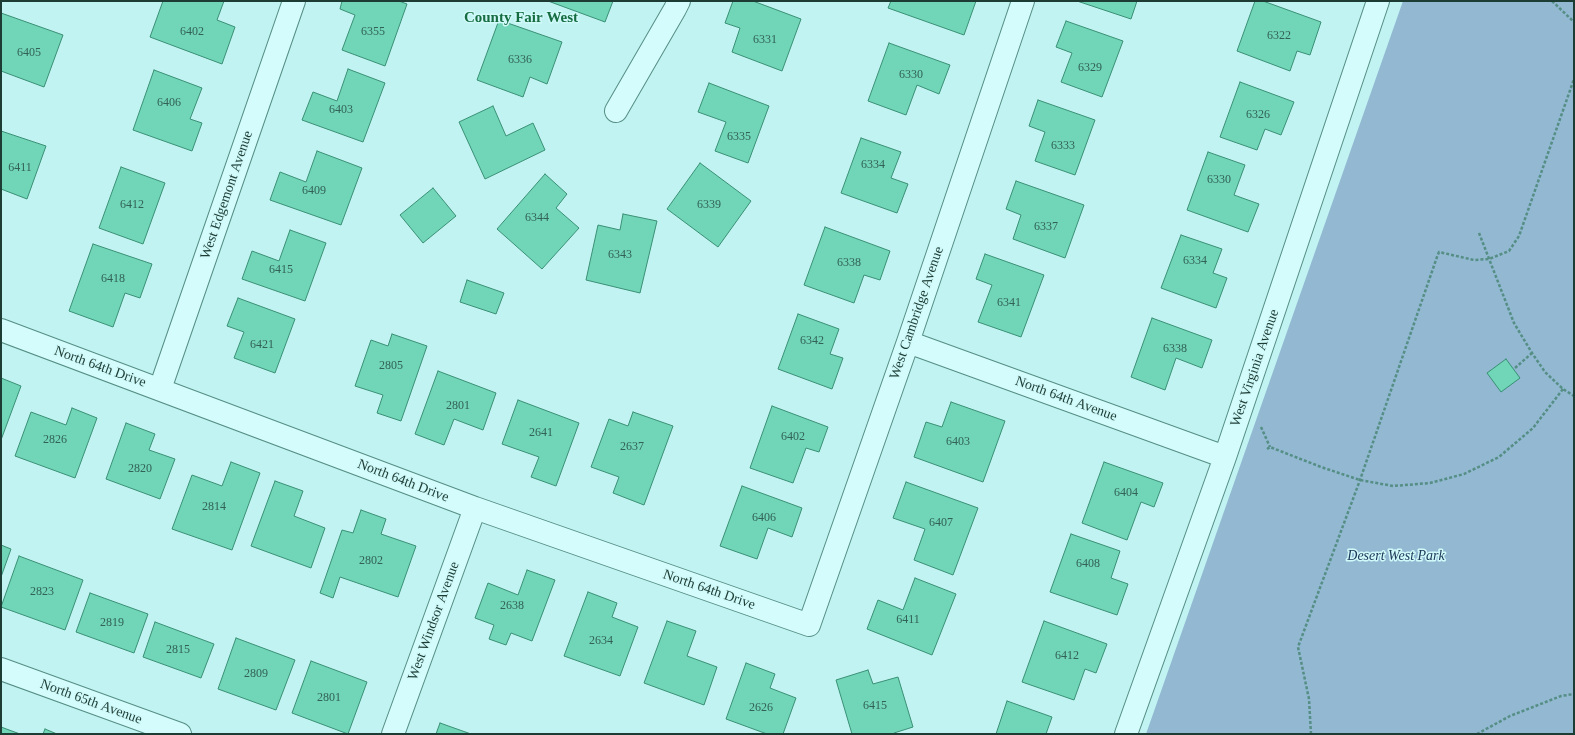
<!DOCTYPE html>
<style>
body{margin:0}
#map{position:relative;width:1575px;height:735px;overflow:hidden;background:#c0f3f2;font-family:"Times New Roman",serif}
canvas{display:block}
.frame{position:absolute;inset:0;border:2px solid #1c3c34;pointer-events:none}
</style>
<div id="map">
<canvas width="1575" height="735"></canvas>
<div class="frame"></div>
</div>
<script>
const context = document.querySelector('canvas').getContext('2d');
context.lineJoin = 'round';
function paint(path, color) { context.fillStyle = color; context.fill(path, 'evenodd'); }
const shape = rows => new Path2D(rows.map(r => 'M' + r).join(''));
function strokePath(path, color, width, dash) { context.strokeStyle = color; context.lineWidth = width; context.lineCap = dash ? 'butt' : 'round'; context.setLineDash(dash || []); context.stroke(path); }
function label(font, color, halo, rows, align = 'center') {
  context.font = font + ' "Times New Roman",serif'; context.lineWidth = 3; context.setLineDash([]); context.textBaseline = 'middle'; context.strokeStyle = halo; context.fillStyle = color; for (const [text, x, y, turn = 0] of rows) {
    context.save(); context.translate(x, y); context.rotate((+turn || 0) * Math.PI / 180); context.textAlign = isNaN(turn) ? turn : align; if (halo) context.strokeText(text, 0, 0); context.fillText(text, 0, 0); context.restore();
  }
}
const green = shape([
 [1403,1,1574,1,1574,734,1146,734]
]);
const building = shape([
 [163,1,224,1,217,20,235,27,222,64,150,37,163,1],
 [342,1,399,1,407,4,385,66,342,50,355,15,340,9,342,1],
 [548,1,613,1,605,22,548,1],
 [733,1,753,1,801,19,782,71,732,52,740,28,725,23,733,1],
 [891,1,976,1,964,35,888,8,891,1],
 [1077,1,1137,1,1131,19,1077,1],
 [1255,1,1263,1,1321,22,1310,55,1297,51,1290,71,1237,51,1255,1],
 [1,13,63,35,44,87,1,71,1,13],
 [499,20,562,42,547,84,530,77,523,97,477,80,499,20],
 [1066,21,1123,41,1102,97,1061,82,1072,53,1056,47,1066,21],
 [889,43,950,65,939,94,917,85,906,115,868,101,889,43],
 [348,69,385,83,363,142,302,120,313,92,337,101,348,69],
 [154,70,202,88,190,119,202,123,192,151,133,130,154,70],
 [1240,82,1294,102,1281,135,1265,129,1257,150,1220,137,1240,82],
 [709,83,769,106,748,163,715,151,726,122,698,112,709,83],
 [1038,100,1095,120,1075,175,1035,161,1045,132,1029,126,1038,100],
 [493,106,506,136,533,123,545,150,485,179,459,122,493,106],
 [1,131,46,146,27,199,1,189,1,131],
 [861,138,901,152,891,178,908,184,897,213,841,193,861,138],
 [317,151,362,168,341,225,270,200,280,172,306,182,317,151],
 [1208,152,1245,165,1234,195,1259,204,1248,232,1187,210,1208,152],
 [700,163,751,201,718,247,667,209,700,163],
 [121,167,165,183,143,244,99,228,121,167],
 [545,174,567,194,556,208,579,228,542,269,497,229,545,174],
 [1016,181,1084,205,1065,258,1013,239,1021,215,1006,209,1016,181],
 [433,188,456,216,423,243,400,215,433,188],
 [623,214,657,221,640,293,586,280,598,225,620,230,623,214],
 [825,227,890,251,880,280,864,275,854,303,804,285,825,227],
 [290,230,326,243,305,301,242,279,252,251,279,261,290,230],
 [1181,235,1222,249,1213,273,1227,278,1216,308,1161,288,1181,235],
 [93,244,152,264,140,298,125,293,113,327,69,311,93,244],
 [985,254,1044,275,1021,337,978,322,992,285,976,279,985,254],
 [467,280,504,293,496,314,460,302,467,280],
 [238,298,295,319,275,373,234,358,244,332,227,326,238,298],
 [798,314,839,329,830,354,843,358,832,389,778,369,798,314],
 [1152,318,1212,340,1202,368,1176,358,1165,390,1131,377,1152,318],
 [392,334,427,346,401,421,377,413,383,395,355,386,371,340,388,346,392,334],
 [1506,359,1520,378,1501,392,1487,373,1506,359],
 [438,371,496,393,483,430,454,419,444,445,415,434,438,371],
 [1,378,21,386,1,440,1,378],
 [518,400,579,423,556,486,531,477,539,457,502,444,518,400],
 [951,402,1005,421,983,482,914,457,926,422,942,427,951,402],
 [772,406,828,427,819,452,806,448,793,483,750,468,772,406],
 [72,408,97,418,75,478,15,456,31,412,66,425,72,408],
 [633,412,673,426,644,505,613,493,619,477,591,467,609,419,628,426,633,412],
 [126,423,155,434,149,450,175,459,160,499,106,479,126,423],
 [231,462,260,473,232,550,172,529,192,475,222,486,231,462],
 [1104,462,1163,483,1154,507,1141,502,1127,540,1082,523,1104,462],
 [275,481,303,491,294,516,325,528,311,568,251,546,275,481],
 [906,482,978,508,953,575,914,560,925,529,893,518,906,482],
 [742,486,802,508,792,537,768,528,757,559,720,546,742,486],
 [361,510,386,519,381,534,416,546,398,597,340,577,333,598,320,593,342,530,353,533,361,510],
 [1071,534,1120,551,1111,578,1128,584,1117,615,1050,592,1071,534],
 [1,545,11,549,1,577,1,545],
 [19,556,83,580,65,630,1,607,19,556],
 [527,570,555,580,532,641,511,633,506,645,489,639,494,625,475,618,488,583,518,595,527,570],
 [915,578,956,594,932,655,867,629,878,600,903,610,915,578],
 [588,592,617,603,612,617,638,627,620,676,564,656,588,592],
 [90,593,148,614,134,653,76,632,90,593],
 [667,621,696,631,687,656,717,667,704,705,644,683,667,621],
 [1044,621,1107,644,1096,673,1085,669,1074,700,1022,682,1044,621],
 [155,622,214,644,201,678,143,657,155,622],
 [236,638,295,660,276,710,218,689,236,638],
 [311,661,367,682,348,734,292,713,311,661],
 [746,663,775,674,770,688,796,698,783,734,767,734,726,719,746,663],
 [868,670,873,684,898,677,913,727,894,733,894,734,852,734,836,680,868,670],
 [1007,701,1052,717,1046,734,996,734,1007,701],
 [440,723,471,734,436,734,440,723],
 [1,727,20,734,1,734,1,727],
 [45,729,57,734,43,734,45,729]
]);
const path = shape([
 [1552,1,1574,22],
 [1479,233,1514,323,1532,353,1545,372,1563,389,1574,396],
 [1515,368,1532,353],
 [1261,427,1270,447],
 [1267,449,1270,447,1321,467,1360,480,1393,486,1430,483,1464,474,1499,457,1533,428,1563,389],
 [1311,734,1309,699,1298,647,1360,480,1437,257,1439,252,1474,260,1489,259,1509,251,1519,236,1574,79],
 [1477,734,1510,716,1561,696,1574,694]
]);
const street = shape([
 [616,111,675,9,679,1],
 [1,330,475,508,809,625,908,342,1023,1],
 [908,342,1225,457],
 [160,389,294,1],
 [1,669,180,734],
 [393,734,475,508],
 [1126,734,1225,457,1378,1]
]);
const numberNames = [
 ["6402",192,32],
 ["6355",373,32],
 ["6322",1279,36],
 ["6331",765,40],
 ["6405",29,53],
 ["6336",520,60],
 ["6329",1090,68],
 ["6330",911,75],
 ["6406",169,103],
 ["6403",341,110],
 ["6326",1258,115],
 ["6335",739,137],
 ["6333",1063,146],
 ["6334",873,165],
 ["6411",20,168],
 ["6330",1219,180],
 ["6409",314,191],
 ["6412",132,205],
 ["6339",709,205],
 ["6344",537,218],
 ["6337",1046,227],
 ["6343",620,255],
 ["6334",1195,261],
 ["6338",849,263],
 ["6415",281,270],
 ["6418",113,279],
 ["6341",1009,303],
 ["6342",812,341],
 ["6421",262,345],
 ["6338",1175,349],
 ["2805",391,366],
 ["2801",458,406],
 ["2641",541,433],
 ["6402",793,437],
 ["2826",55,440],
 ["6403",958,442],
 ["2637",632,447],
 ["2820",140,469],
 ["6404",1126,493],
 ["2814",214,507],
 ["6406",764,518],
 ["6407",941,523],
 ["2802",371,561],
 ["6408",1088,564],
 ["2823",42,592],
 ["2638",512,606],
 ["6411",908,620],
 ["2819",112,623],
 ["2634",601,641],
 ["2815",178,650],
 ["6412",1067,656],
 ["2809",256,674],
 ["2801",329,698],
 ["6415",875,706],
 ["2626",761,708]
];
const streetNames = [
 ["West Edgemont Avenue",227,195,-71],
 ["West Cambridge Avenue",917,313,-71],
 ["North 64th Drive",100,367,20],
 ["West Virginia Avenue",1255,368,-71],
 ["North 64th Avenue",1066,399,20],
 ["North 64th Drive",403,481,21],
 ["North 64th Drive",709,590,19],
 ["West Windsor Avenue",434,621,-70],
 ["North 65th Avenue",91,702,20]
];
const parkNames = [
 ["Desert West Park",1396,556]
];
const neighbourhoodNames = [
 ["County Fair West",521,18]
];
paint(green, '#92b8d2');
paint(building, '#71d5b7');
strokePath(building, '#399074', 1);
strokePath(street, '#558e84', 24);
strokePath(path, '#558e84', 2.5, [3, 2]);
strokePath(street, '#d4fcfc', 22);
label('12px', '#316255', null, numberNames);
label('14px', '#1c3c34', '#d0f9f9', streetNames);
label('italic 14px', '#203b5a', '#d0f9f9', parkNames);
label('bold 15px', '#166d41', '#d0f9f9', neighbourhoodNames);
</script>
